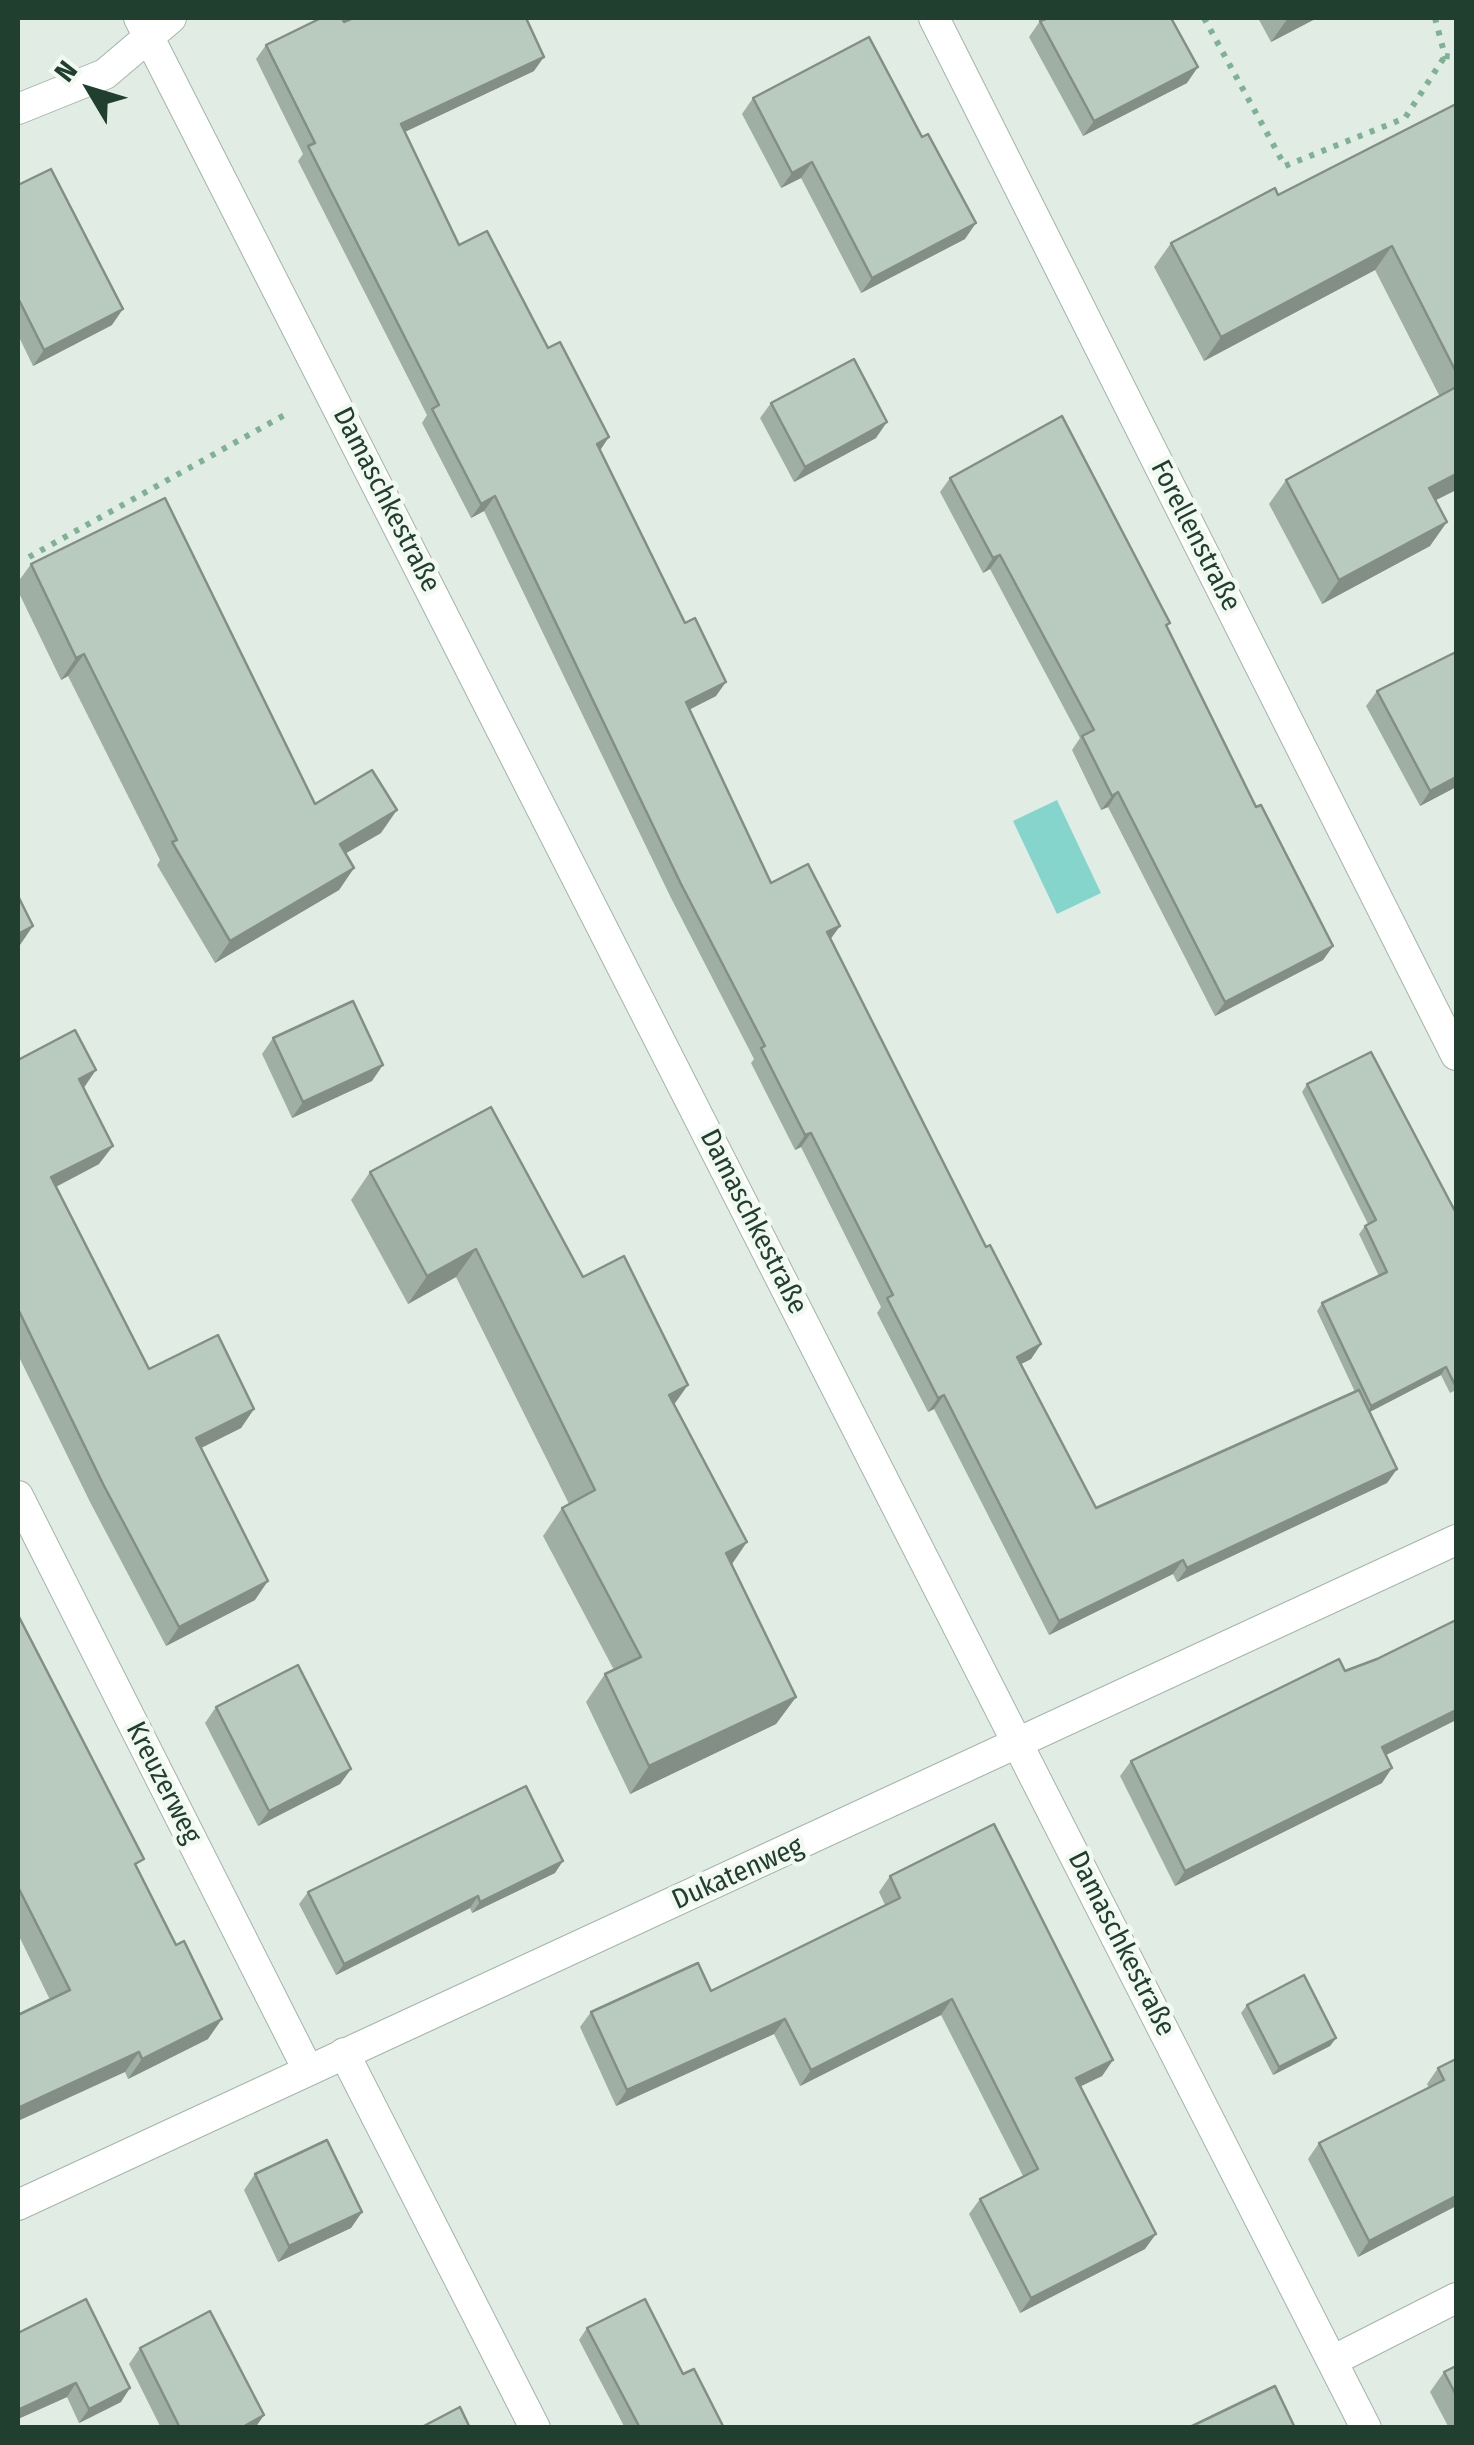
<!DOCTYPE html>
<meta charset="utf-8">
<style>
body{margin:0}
#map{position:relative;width:1474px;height:2445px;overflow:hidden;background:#e1ede4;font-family:"Fira Sans Condensed",sans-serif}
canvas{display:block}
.frame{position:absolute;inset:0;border:20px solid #203f2e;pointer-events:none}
.north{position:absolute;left:40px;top:40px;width:100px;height:100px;-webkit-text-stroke:8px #f2f9f3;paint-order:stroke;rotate:308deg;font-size:28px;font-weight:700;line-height:40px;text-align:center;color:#203f2e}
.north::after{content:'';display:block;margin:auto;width:35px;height:45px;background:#203f2e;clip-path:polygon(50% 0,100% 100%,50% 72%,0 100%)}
</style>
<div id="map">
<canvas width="1474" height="2445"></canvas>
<div class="frame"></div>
<div class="north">N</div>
</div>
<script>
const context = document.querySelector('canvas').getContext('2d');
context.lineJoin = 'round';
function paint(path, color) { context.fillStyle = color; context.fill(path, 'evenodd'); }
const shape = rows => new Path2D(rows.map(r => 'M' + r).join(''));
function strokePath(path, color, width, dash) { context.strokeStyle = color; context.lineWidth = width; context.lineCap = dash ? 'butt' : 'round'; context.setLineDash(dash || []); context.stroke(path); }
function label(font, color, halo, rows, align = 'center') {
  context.font = font + ' "Fira Sans Condensed",sans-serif'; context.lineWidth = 9; context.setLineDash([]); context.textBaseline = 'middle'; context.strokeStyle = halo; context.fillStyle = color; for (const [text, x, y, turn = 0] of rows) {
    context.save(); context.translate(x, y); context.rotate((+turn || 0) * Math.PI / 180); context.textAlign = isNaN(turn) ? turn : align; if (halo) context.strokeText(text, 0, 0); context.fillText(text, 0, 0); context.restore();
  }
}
const water = shape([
 [1057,800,1101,893,1057,914,1013,821]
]);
const path = shape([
 [1204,18,1285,166,1405,118,1445,56],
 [1435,18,1445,56,1456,57],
 [29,557,290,412]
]);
const minor = shape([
 [139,18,1366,2428],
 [934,18,1456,1055],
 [18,109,105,74,171,18],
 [18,1496,308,2070],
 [344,2053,535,2428],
 [18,2205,1456,1540],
 [1332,2361,1456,2298]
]);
const wall = shape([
 [1258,18,1317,18,1271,42],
 [1040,21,1187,83,1083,136,1029,37],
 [344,22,534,71,404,132,459,245,600,450,716,696,689,710,771,883,831,939,986,1247,1041,1344,1031,1359,1021,1364,1096,1508,1355,1392,1317,1311,1322,1303,1379,1276,1359,1234,1365,1226,1368,1224,1302,1092,1307,1084,1371,1052,1456,1390,1450,1393,1441,1375,1369,1412,1397,1469,1387,1483,1177,1582,1173,1574,1049,1635,934,1409,928,1412,877,1313,881,1307,801,1147,795,1150,751,1063,754,1059,671,898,484,511,471,518,422,423,427,415,298,161,303,154,256,59,266,45],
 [753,98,922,137,965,239,861,293,801,178,781,188,742,114],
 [1456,104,1456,490,1436,500,1430,546,1322,604,1269,504,1286,480,1440,397,1375,270,1204,361,1154,267,1171,243,1278,195],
 [18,185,112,325,33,366,18,335],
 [771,403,876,438,794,482,760,418],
 [950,478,1170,623,1167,627,1256,807,1333,946,1323,960,1215,1016,1108,807,1101,810,1072,750,1080,738,990,569,983,573,940,492],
 [31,564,315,804,381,833,346,853,354,868,339,890,215,963,157,865,160,860,68,676,61,680,18,591,18,582],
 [1377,691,1456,787,1420,806,1366,706],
 [273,1038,372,1081,292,1118,262,1054],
 [18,1060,83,1088,99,1164,56,1187,149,1369,254,1409,241,1428,201,1448,255,1600,166,1646,90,1502,18,1355],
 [370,1172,583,1277,674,1405,732,1564,796,1697,776,1724,630,1794,586,1702,605,1674,614,1670,543,1536,562,1508,569,1504,456,1277,408,1304,351,1200],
 [18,1615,137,1869,208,2039,128,2079,125,2072,50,2000,18,1934],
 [1345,1671,1456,1720,1386,1755,1382,1783,1175,1886,1120,1776,1131,1761],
 [216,1707,351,1769,340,1784,258,1826,205,1723],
 [555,1873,472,1913,470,1908,336,1975,299,1904,308,1892],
 [890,1876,1113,2060,1102,2076,1080,2086,1145,2249,1020,2313,969,2214,980,2199,1023,2176,941,2015,800,2086,774,2034,616,2106,580,2027,591,2012,711,1991,885,1905,879,1892],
 [1247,2005,1336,2038,1330,2046,1273,2075,1241,2013],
 [1456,2059,1456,2206,1358,2257,1308,2159,1319,2143,1429,2088,1427,2084,1438,2068],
 [255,2174,362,2212,351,2228,278,2262,244,2190],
 [587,2328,683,2374,724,2428,625,2428,579,2340],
 [18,2333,121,2402,79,2423,67,2397,18,2419],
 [140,2348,264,2415,255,2428,161,2428,129,2364],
 [1456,2366,1456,2428,1449,2428,1430,2392,1444,2372]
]);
const shadedWall = shape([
 [1288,18,1317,18,1271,42],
 [544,57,534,71,390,139,401,124],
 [1198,67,1187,83,1083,136,1094,121],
 [812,162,801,178,781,188,792,173],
 [976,223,965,239,861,293,872,278],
 [1392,246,1375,270,1204,361,1221,337],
 [123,309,112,325,33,366,44,350],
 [887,422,876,438,794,482,805,467],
 [609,437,599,452,597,444],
 [1456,474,1456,490,1412,512,1429,488],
 [495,496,484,511,471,518,481,504],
 [1447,522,1430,546,1322,604,1339,580],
 [1000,555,990,569,983,573,993,558],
 [84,654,68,676,61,680,76,658],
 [726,682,716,696,676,716,686,702],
 [1456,777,1456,787,1420,806,1430,791],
 [1118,792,1108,807,1101,810,1112,796],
 [397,810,381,833,324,866,340,844],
 [354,868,339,890,215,963,230,941],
 [33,926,20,945,18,946,18,934],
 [840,926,830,940,827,932],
 [1333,946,1323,960,1215,1016,1225,1002],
 [383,1065,372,1081,292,1118,303,1102],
 [96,1070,83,1089,79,1079],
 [811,1133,801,1147,795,1150,805,1135],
 [113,1146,99,1164,38,1196,51,1177],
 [476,1249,456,1277,408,1304,427,1276],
 [1041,1344,1031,1359,1007,1371,1017,1357],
 [1446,1367,1441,1375,1366,1414,1371,1406],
 [688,1385,668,1413,669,1395],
 [944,1395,934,1409,928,1412,938,1398],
 [254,1409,241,1428,183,1457,196,1438],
 [1397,1469,1387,1483,1177,1582,1187,1568],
 [747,1542,728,1570,726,1553],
 [1183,1560,1173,1574,1049,1635,1059,1621],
 [268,1581,255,1600,166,1646,179,1627],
 [796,1697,776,1724,630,1794,649,1766],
 [1456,1710,1456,1720,1372,1762,1382,1747],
 [1392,1768,1382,1783,1175,1886,1185,1871],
 [351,1769,340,1784,258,1826,269,1811],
 [563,1861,555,1873,472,1913,480,1902],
 [478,1896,470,1908,336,1975,344,1964],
 [952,1999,941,2015,800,2086,811,2070],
 [222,2019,208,2039,128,2079,142,2059],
 [785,2019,774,2034,616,2106,627,2090],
 [1336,2038,1330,2046,1273,2075,1279,2067],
 [139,2052,125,2072,18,2121,18,2108],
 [1113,2060,1102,2076,1065,2094,1076,2078],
 [1456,2196,1456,2206,1358,2257,1369,2241],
 [362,2212,351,2228,278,2262,289,2246],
 [1156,2234,1145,2249,1020,2313,1031,2298],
 [76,2383,67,2397,18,2419,18,2410],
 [130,2388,121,2402,79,2423,89,2409],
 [264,2415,255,2428,241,2428]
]);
const building = shape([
 [321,18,342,18,344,22,353,18,526,18,544,57,401,124,459,245,487,231,548,348,560,342,609,437,597,444,685,623,695,618,726,682,686,702,771,883,808,864,840,926,827,932,986,1247,990,1245,1041,1344,1017,1357,1096,1508,1359,1390,1397,1469,1187,1568,1183,1560,1059,1621,944,1395,938,1398,887,1298,893,1295,811,1133,805,1135,761,1048,765,1046,681,884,495,496,481,504,432,409,439,405,308,146,315,143,266,45,321,18],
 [1048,18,1171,18,1198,67,1094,121,1040,21,1048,18],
 [869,37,922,137,928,134,976,223,872,278,812,162,792,173,753,98,869,37],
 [1456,104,1456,372,1392,246,1221,337,1171,243,1275,188,1278,195,1456,104],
 [51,169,123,309,44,350,19,300,18,300,18,185,51,169],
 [854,359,887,422,805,467,771,403,854,359],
 [1456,387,1456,474,1429,488,1447,522,1339,580,1286,480,1456,387],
 [1062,416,1170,623,1166,625,1256,807,1261,805,1333,946,1225,1002,1118,792,1112,796,1082,736,1094,730,1000,555,993,558,950,478,1062,416],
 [165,498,315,804,372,770,397,810,340,844,354,868,230,941,172,842,177,840,84,654,76,658,31,564,165,498],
 [1456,652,1456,777,1430,791,1377,691,1456,652],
 [18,896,33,926,18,934,18,896],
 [353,1001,383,1065,303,1102,273,1038,353,1001],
 [75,1030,96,1070,79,1079,113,1146,51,1177,149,1369,218,1335,254,1409,196,1438,268,1581,179,1627,103,1484,18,1309,18,1060,75,1030],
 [1371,1052,1456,1213,1456,1385,1455,1385,1446,1367,1371,1406,1322,1303,1387,1272,1365,1226,1376,1220,1307,1084,1371,1052],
 [491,1107,583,1277,624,1256,688,1385,669,1395,747,1542,726,1553,796,1697,649,1766,605,1674,641,1657,562,1508,595,1490,476,1249,427,1276,370,1172,491,1107],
 [18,1615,144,1859,135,1864,176,1945,184,1941,222,2019,142,2059,139,2052,18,2108,18,2015,70,1990,18,1887,18,1615],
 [1456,1620,1456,1710,1382,1747,1392,1768,1185,1871,1131,1761,1339,1659,1345,1671,1377,1659,1456,1620],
 [298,1665,351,1769,269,1811,216,1707,298,1665],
 [526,1786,563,1861,480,1902,478,1896,344,1964,308,1892,526,1786],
 [994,1824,1113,2060,1076,2078,1156,2234,1031,2298,980,2199,1038,2169,952,1999,811,2070,785,2019,627,2090,591,2012,698,1963,711,1991,900,1898,890,1876,994,1824],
 [1304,1975,1336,2038,1279,2067,1247,2005,1304,1975],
 [1456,2059,1456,2196,1369,2241,1319,2143,1444,2080,1438,2068,1456,2059],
 [327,2140,362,2212,289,2246,255,2174,327,2140],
 [86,2299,130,2388,89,2409,76,2383,18,2410,18,2333,86,2299],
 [645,2299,683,2374,694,2369,724,2428,640,2428,587,2328,645,2299],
 [210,2311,264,2415,241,2428,180,2428,140,2348,210,2311],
 [1456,2366,1456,2395,1444,2372,1456,2366],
 [1275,2386,1295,2428,1188,2428,1275,2386],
 [460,2407,470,2428,420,2428,460,2407]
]);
const streetNames = [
 ["Damaschkestraße",386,500,63],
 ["Forellenstraße",1195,536,63],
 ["Damaschkestraße",753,1222,63],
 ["Kreuzerweg",163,1783,63],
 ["Dukatenweg",738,1874,-24],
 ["Damaschkestraße",1121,1944,63]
];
paint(water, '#85d5cc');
strokePath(minor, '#a3b5aa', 32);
strokePath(path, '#7fb294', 6, [5, 8]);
strokePath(minor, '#fff', 30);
paint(wall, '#9fafa4');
paint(shadedWall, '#828e86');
paint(building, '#b9cbbf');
strokePath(building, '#828e86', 2.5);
label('28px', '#203f2e', '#f2f9f3', streetNames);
</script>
